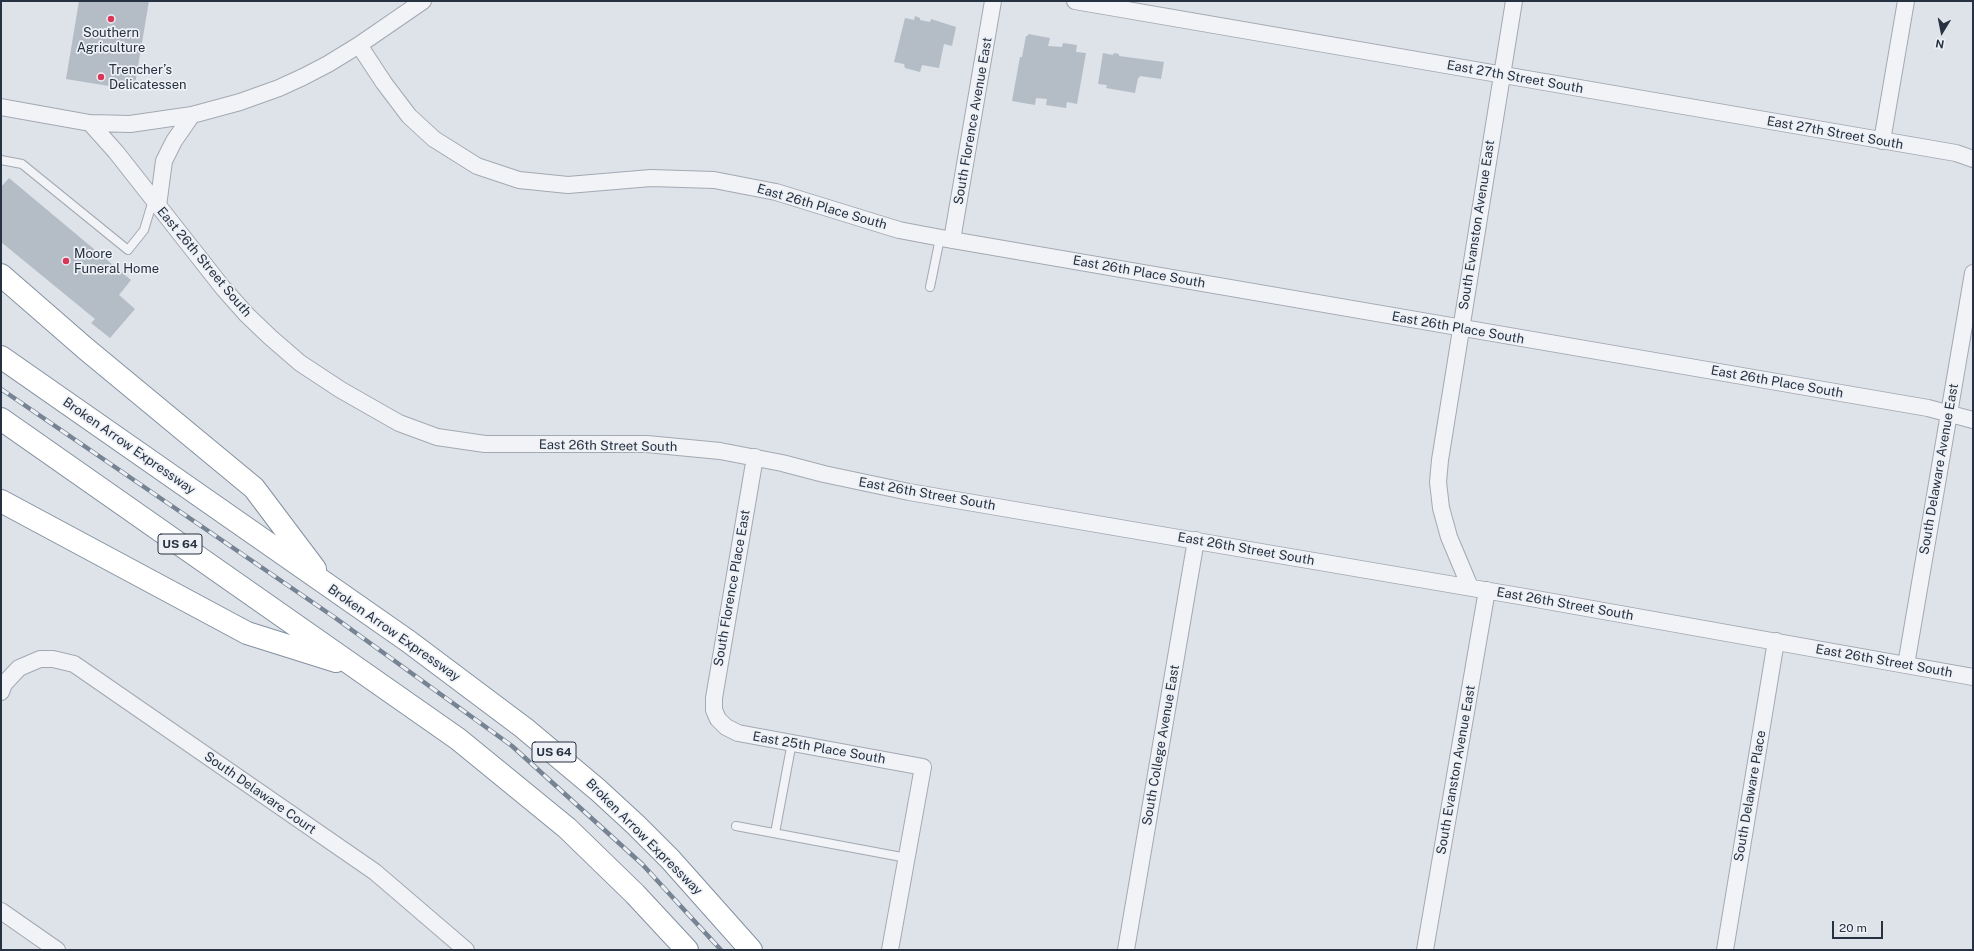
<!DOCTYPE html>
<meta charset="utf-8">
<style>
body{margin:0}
#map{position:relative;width:1974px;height:951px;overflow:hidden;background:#dee2e9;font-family:"Public Sans",sans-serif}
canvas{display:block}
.frame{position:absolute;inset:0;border:2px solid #263141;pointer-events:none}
.north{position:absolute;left:1922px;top:12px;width:40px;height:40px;-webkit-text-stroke:3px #edf1f6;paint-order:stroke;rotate:190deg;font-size:11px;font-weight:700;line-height:16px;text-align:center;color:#263141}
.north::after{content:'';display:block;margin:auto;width:14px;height:18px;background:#263141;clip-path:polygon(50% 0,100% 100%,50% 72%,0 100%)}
.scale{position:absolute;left:1832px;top:921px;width:51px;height:18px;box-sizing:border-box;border:2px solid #263141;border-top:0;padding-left:5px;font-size:12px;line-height:14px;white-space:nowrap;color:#263141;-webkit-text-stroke:3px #edf1f6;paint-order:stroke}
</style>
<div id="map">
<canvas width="1974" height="951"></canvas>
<div class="frame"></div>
<div class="north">N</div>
<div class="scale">20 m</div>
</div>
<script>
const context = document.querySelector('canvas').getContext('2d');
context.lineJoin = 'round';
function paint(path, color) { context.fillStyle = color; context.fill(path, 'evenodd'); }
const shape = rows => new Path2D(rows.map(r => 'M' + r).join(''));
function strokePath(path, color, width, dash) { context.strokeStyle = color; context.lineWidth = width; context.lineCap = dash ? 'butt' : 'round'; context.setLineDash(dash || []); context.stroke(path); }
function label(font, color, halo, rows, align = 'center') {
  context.font = font + ' "Public Sans",sans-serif'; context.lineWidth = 3.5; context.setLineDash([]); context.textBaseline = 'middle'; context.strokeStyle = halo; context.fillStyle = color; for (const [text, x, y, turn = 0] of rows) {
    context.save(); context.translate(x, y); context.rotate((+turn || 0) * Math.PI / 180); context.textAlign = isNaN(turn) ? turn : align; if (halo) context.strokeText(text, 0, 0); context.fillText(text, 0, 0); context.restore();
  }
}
const building = shape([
 [79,1,149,1,134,90,66,79],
 [915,16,920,18,920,20,930,22,931,19,956,27,952,46,944,44,939,68,922,65,920,72,905,68,904,64,894,62,905,18,914,20],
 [1028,34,1050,38,1048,46,1062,47,1063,43,1077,45,1076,52,1086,53,1077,104,1067,102,1066,108,1046,105,1047,99,1036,98,1035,105,1012,101,1020,57,1022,57,1026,36,1028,36],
 [1103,53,1113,55,1114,53,1119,54,1119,56,1164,62,1161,79,1140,76,1139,78,1138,78,1135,93,1106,88,1107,85,1098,84],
 [9,178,131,280,119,295,135,309,110,338,91,323,95,319,1,242,1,187]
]);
const lane = shape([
 [1,160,22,164,128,250,144,230,153,200],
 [930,287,940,238],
 [736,826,907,858],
 [775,833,792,742]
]);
const street = shape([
 [1075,1,1956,153,1973,159],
 [359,45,384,83,409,116,434,139,477,166,519,180,568,185,651,178,714,180,776,192,899,230,952,240,1928,408,1973,420],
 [1,107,90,123,130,124,192,115,240,102,279,88,303,77,328,64,359,45,423,1],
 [90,123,116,152,223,288,246,314,270,337,300,363,341,390,399,423,437,437,485,444,647,444,720,451,782,463,824,474,909,492,1525,597,1973,677],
 [1882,141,1906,1],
 [158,206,164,161,174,141,192,115],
 [952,240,993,1],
 [755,457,714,698,714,710,718,719,726,727,738,733,923,767,890,950],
 [1470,587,1449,537,1441,508,1438,482,1440,460,1514,1],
 [1906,665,1973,273],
 [1,692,4,684,19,668,40,659,53,659,74,664,375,872,466,950],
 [1,911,57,950],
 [1126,950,1196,540],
 [1425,950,1487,590],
 [1725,950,1776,641]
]);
const highway = shape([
 [1,275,86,349,254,488,315,569],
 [1,357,408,641,524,728,598,790,636,825,670,859,751,950],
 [1,419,458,739,567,828,635,894,687,950],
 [1,501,247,633,336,661]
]);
const rail = shape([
 [1,389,334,617,512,746,642,864,721,950]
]);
const markers = [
 [111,19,4,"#d93758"],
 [101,77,4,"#d93758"],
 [66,261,4,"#d93758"]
];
const shields = [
 [180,544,44],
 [554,752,44]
];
const shieldNames = [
 ["US 64",180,544],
 ["US 64",554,752]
];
const poiNames = [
 ["Southern",111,33,"center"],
 ["Agriculture",111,48,"center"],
 ["Trencher’s",109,70],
 ["Delicatessen",109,85],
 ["Moore",74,254],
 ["Funeral Home",74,269]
];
const streetNames = [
 ["East 27th Street South",1515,77,10],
 ["South Florence Avenue East",973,121,-80],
 ["East 27th Street South",1835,133,10],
 ["East 26th Place South",822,207,16],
 ["South Evanston Avenue East",1477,225,-81],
 ["East 26th Street South",204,262,50],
 ["East 26th Place South",1139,272,10],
 ["East 26th Place South",1458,328,10],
 ["East 26th Place South",1777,382,10],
 ["Broken Arrow Expressway",129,446,35],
 ["East 26th Street South",608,446,1],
 ["South Delaware Avenue East",1939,469,-80],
 ["East 26th Street South",927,494,10],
 ["East 26th Street South",1246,549,10],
 ["South Florence Place East",732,588,-80],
 ["East 26th Street South",1565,604,10],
 ["Broken Arrow Expressway",394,633,35],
 ["East 26th Street South",1884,661,10],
 ["South College Avenue East",1161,745,-80],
 ["East 25th Place South",819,748,10],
 ["South Evanston Avenue East",1456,770,-80],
 ["South Delaware Court",260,793,35],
 ["South Delaware Place",1750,796,-80],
 ["Broken Arrow Expressway",644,837,45]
];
paint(building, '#b4bcc6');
strokePath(lane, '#a3a9b3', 10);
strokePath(street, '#a3a9b3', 18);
strokePath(highway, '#8491a0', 24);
strokePath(lane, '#f1f3f7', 8);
strokePath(street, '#f1f3f7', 16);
strokePath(highway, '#fff', 22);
strokePath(rail, '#768393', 4.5);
strokePath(rail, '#edf1f6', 3, [9]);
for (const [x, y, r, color] of markers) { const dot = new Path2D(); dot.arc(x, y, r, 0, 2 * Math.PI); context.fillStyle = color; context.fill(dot); strokePath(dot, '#edf1f6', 1.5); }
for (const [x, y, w] of shields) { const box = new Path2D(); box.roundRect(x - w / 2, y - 10, w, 20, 3); context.fillStyle = '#edf1f6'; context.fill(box); strokePath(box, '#263141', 1); }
label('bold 12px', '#263141', null, shieldNames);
label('13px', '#263141', '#edf1f6', poiNames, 'left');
label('13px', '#263141', '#edf1f6', streetNames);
</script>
